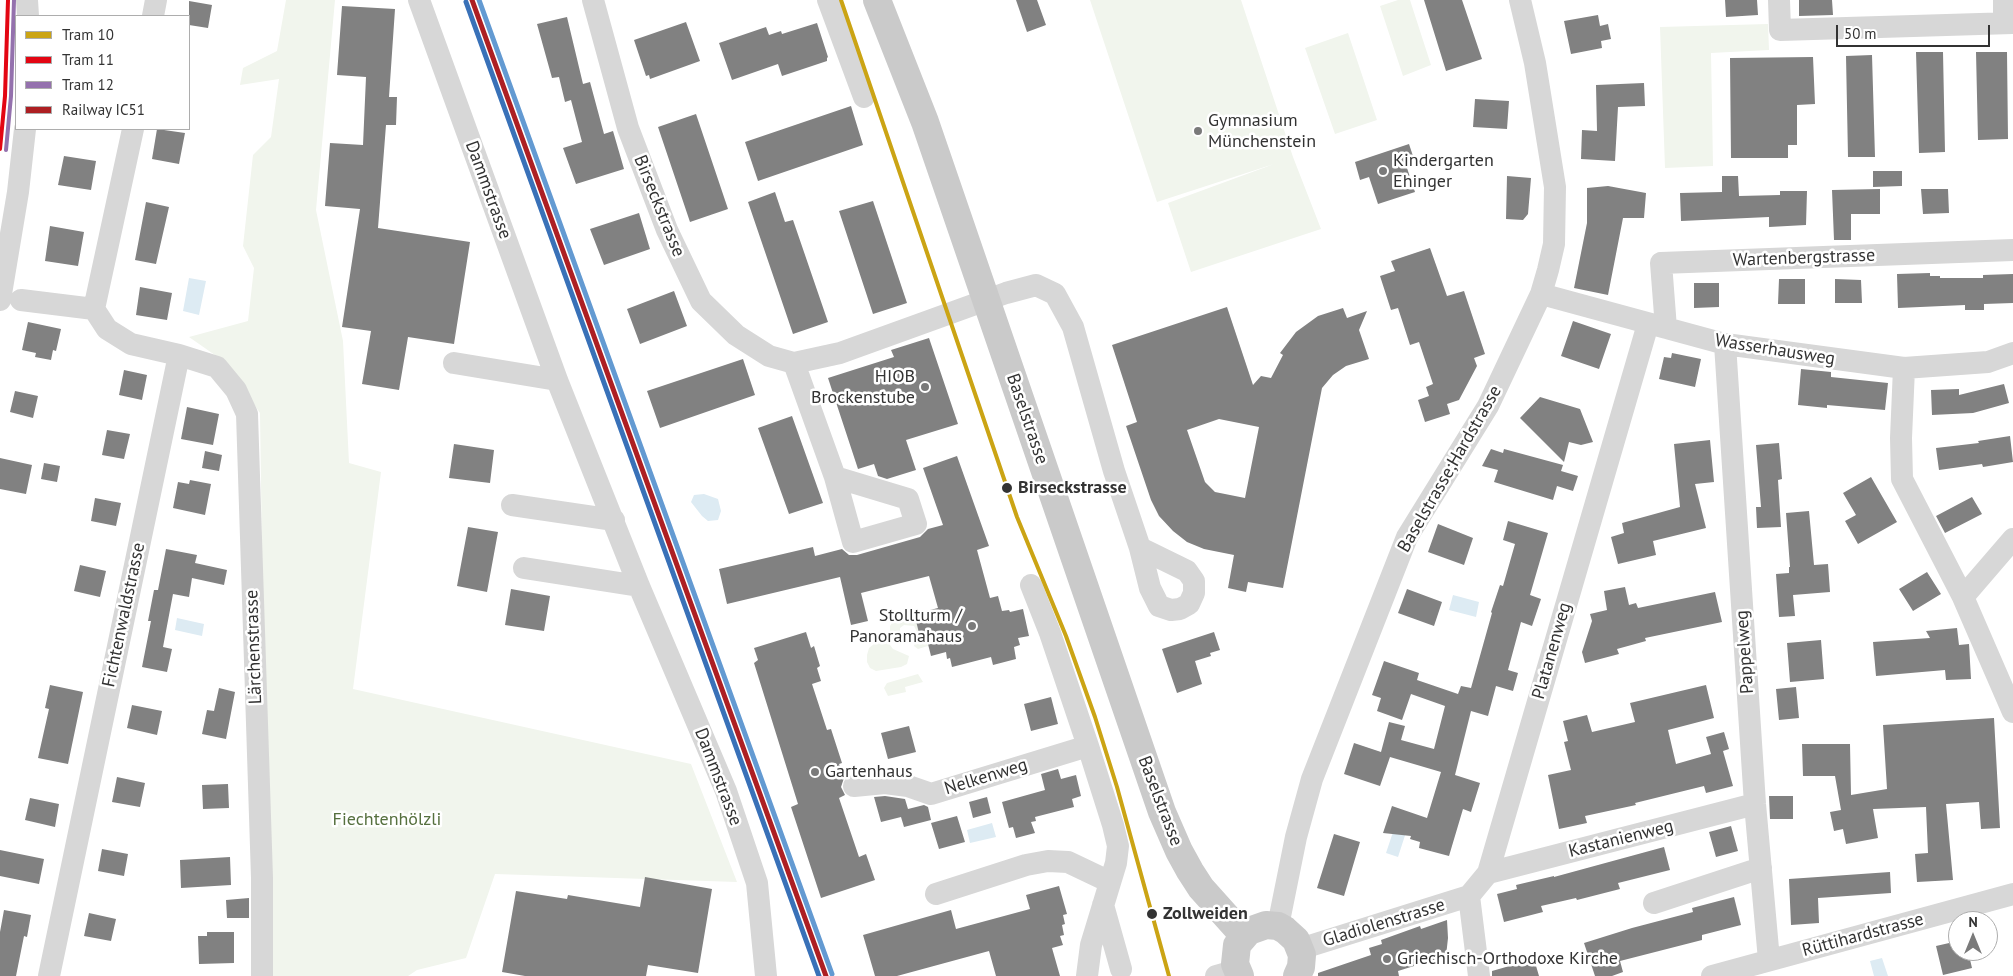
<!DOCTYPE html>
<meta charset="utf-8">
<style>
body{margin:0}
#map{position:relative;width:2013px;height:976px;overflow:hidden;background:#fff;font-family:"PT Sans",sans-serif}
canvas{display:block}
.legend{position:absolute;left:15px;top:15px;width:175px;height:115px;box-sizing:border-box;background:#fff;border:1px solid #adadad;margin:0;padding:6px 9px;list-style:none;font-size:15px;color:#333}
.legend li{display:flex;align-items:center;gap:10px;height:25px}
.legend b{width:25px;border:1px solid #adadad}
.north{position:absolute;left:1948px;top:911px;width:50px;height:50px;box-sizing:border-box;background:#fff;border:1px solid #adadad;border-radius:50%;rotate:0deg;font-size:14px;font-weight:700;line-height:20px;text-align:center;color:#333}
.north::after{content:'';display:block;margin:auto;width:18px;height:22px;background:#7a7a7a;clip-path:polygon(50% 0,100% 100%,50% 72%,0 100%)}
.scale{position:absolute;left:1836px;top:25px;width:154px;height:22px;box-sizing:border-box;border:2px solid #333;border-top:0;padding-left:6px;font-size:15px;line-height:18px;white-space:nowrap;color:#333;-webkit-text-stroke:4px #fff;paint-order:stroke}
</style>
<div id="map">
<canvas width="2013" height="976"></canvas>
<ul class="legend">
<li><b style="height:6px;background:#cba414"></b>Tram 10</li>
<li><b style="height:6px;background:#e30613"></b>Tram 11</li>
<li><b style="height:6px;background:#9471ad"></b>Tram 12</li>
<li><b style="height:6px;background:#ad1f23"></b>Railway IC51</li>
</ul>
<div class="north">N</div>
<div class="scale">50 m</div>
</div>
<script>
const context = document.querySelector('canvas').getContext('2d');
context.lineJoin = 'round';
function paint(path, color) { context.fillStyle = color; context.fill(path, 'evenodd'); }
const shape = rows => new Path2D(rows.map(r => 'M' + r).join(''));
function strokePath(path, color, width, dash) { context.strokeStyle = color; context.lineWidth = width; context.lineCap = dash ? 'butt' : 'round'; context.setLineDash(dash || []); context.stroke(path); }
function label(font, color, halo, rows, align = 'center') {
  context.font = font + ' "PT Sans",sans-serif'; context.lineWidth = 5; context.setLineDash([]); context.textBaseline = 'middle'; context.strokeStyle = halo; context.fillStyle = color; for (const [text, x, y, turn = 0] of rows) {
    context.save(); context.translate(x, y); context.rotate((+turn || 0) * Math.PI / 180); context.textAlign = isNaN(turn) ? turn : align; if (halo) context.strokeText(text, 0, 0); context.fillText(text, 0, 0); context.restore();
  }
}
const green = shape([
 [286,0,335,0,316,210,343,341,349,463,381,472,353,689,691,764,737,882,495,874,466,958,417,970,408,976,268,976,260,413,222,360,189,337,248,321,254,268,243,246,253,155,271,137,279,79,240,85,243,68,277,51],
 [1090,0,1241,0,1293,157,1321,229,1191,272,1168,203,1274,164,1157,202],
 [1398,0,1410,0,1431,65,1403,76,1380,6],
 [1768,24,1769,50,1711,53,1713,166,1665,168,1660,27],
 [1348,33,1377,120,1335,134,1305,48],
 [920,611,918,616,915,617,921,641,927,640,928,646,918,649,914,646,917,632,914,626,904,625,900,628,900,634,896,637,890,633,890,626,894,620],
 [879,640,887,641,893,649,909,656,907,664,901,667,876,671,870,668,867,662,867,655,869,648],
 [918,674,923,682,905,687,906,692,888,696,884,688,887,683]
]);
const water = shape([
 [189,278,206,281,199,315,183,311],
 [704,494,718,499,721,511,718,520,708,521,702,516,691,502,694,495],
 [1453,595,1479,602,1476,617,1449,610],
 [177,618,204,624,202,636,175,630],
 [1410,820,1398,857,1386,853,1393,832],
 [992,823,996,837,970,843,967,830],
 [1882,958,1888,976,1874,976,1870,961]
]);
const building = shape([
 [1016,0,1037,0,1046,25,1027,32],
 [1424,0,1462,0,1482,59,1446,71],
 [1725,0,1757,0,1758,15,1726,17],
 [1799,0,1832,0,1833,15,1799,16],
 [189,1,212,5,208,28,189,25],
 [342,6,395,9,389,97,397,97,396,125,386,125,378,228,470,242,454,344,408,337,399,390,362,384,371,331,342,327,360,209,325,206,330,143,363,145,366,77,337,75],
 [1598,15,1600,26,1608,24,1611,39,1601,41,1602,48,1571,54,1564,21],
 [567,17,583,84,590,82,604,134,613,131,624,169,576,184,563,148,582,142,571,100,565,102,559,77,552,78,537,24],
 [686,22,700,61,650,79,649,75,646,76,634,40],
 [817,23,828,57,827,58,827,61,782,76,778,64,732,80,719,43,766,27,769,35,781,31,782,34],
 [1916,52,1943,52,1945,152,1919,153],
 [1976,52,2007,52,2008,139,1978,140],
 [1872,55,1875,157,1848,157,1846,56],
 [1813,57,1815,104,1797,105,1797,145,1788,145,1788,158,1731,158,1730,58],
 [1644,83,1645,106,1618,107,1615,161,1581,159,1582,130,1597,131,1596,85],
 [1475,99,1509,101,1507,129,1473,127],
 [851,106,863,145,758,181,745,142],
 [696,114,728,209,690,222,658,127],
 [157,129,185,133,179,164,152,159],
 [1409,144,1415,162,1406,165,1415,192,1378,204,1369,177,1360,180,1355,162],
 [64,156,96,161,91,190,58,185],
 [1873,171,1902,171,1902,186,1873,187],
 [1507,176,1531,178,1528,214,1523,220,1506,219],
 [1722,176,1738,176,1739,196,1780,195,1780,191,1807,191,1806,225,1769,227,1769,217,1681,221,1680,193,1722,192],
 [1608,186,1646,193,1644,218,1623,218,1608,295,1574,288,1587,223,1587,188],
 [1880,189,1880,214,1851,214,1851,240,1834,240,1832,190],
 [1921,189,1948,189,1949,213,1923,214],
 [775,192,785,222,793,220,828,322,793,334,748,202],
 [873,201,907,303,873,314,839,211],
 [146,202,169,207,156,264,135,260],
 [639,213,650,249,604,265,590,229],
 [50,226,84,232,78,266,45,261],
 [1430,248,1447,296,1464,291,1485,354,1474,358,1477,366,1459,400,1447,404,1450,414,1425,422,1418,400,1429,396,1426,387,1433,384,1419,342,1410,345,1398,308,1391,310,1380,276,1395,271,1391,261],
 [1930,273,1930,276,1940,276,1940,278,1983,278,1983,275,2013,274,2013,303,1984,304,1984,310,1965,310,1965,305,1898,308,1897,274],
 [1779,279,1805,279,1805,304,1778,304],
 [1835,279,1861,280,1862,303,1835,303],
 [1694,283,1719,283,1719,307,1694,308],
 [140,287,172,293,167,320,136,315],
 [674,291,687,326,640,344,627,309],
 [1227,307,1253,385,1261,376,1271,378,1283,355,1280,353,1296,332,1318,316,1343,308,1347,318,1367,311,1359,330,1369,359,1346,366,1333,375,1322,388,1283,588,1248,582,1246,592,1228,588,1234,555,1204,549,1187,542,1173,531,1159,516,1151,500,1126,426,1137,422,1112,345],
 [1219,419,1259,427,1245,498,1215,492,1205,482,1187,430],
 [1573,321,1611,334,1599,369,1561,356],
 [28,322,61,329,56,351,53,350,51,360,35,357,36,353,22,350],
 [929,338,958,424,906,440,916,470,887,479,878,476,874,464,858,469,828,378,894,357,891,350],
 [1672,353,1701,359,1695,387,1659,379,1664,357,1671,358],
 [743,359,755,395,660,428,647,391],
 [1801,369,1831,372,1831,377,1888,383,1885,410,1827,405,1827,408,1798,405],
 [124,370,147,375,142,400,119,395],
 [2004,384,2009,403,1973,413,1932,415,1931,390,1959,389,1959,395],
 [15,391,38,396,33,418,10,412],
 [1540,397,1580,409,1593,442,1581,445,1569,442,1564,462,1520,418],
 [187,407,219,414,213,445,181,439],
 [792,416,823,503,789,514,758,428],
 [107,430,130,434,124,459,102,455],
 [2010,436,2013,462,1983,467,1982,464,1939,470,1936,448,1979,443,1978,441],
 [1710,440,1714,482,1695,484,1706,528,1653,541,1656,555,1618,564,1611,537,1624,533,1622,523,1680,507,1674,444],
 [1779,443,1782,479,1778,480,1781,527,1757,528,1756,507,1761,507,1756,445],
 [454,444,494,450,490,483,449,478],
 [1491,449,1503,453,1504,449,1563,465,1561,471,1578,476,1573,491,1557,486,1553,500,1494,482,1498,470,1482,466],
 [205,451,222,455,219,471,202,468],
 [957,456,989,546,977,550,990,598,998,596,1002,611,1009,610,1010,612,1023,609,1029,636,1018,638,1020,645,1014,647,1016,659,993,665,991,657,952,667,950,658,947,659,946,652,931,656,927,640,921,641,915,617,926,614,926,611,938,608,929,576,861,593,868,621,851,625,840,577,727,604,719,569,813,547,815,556,842,549,849,555,857,555,920,537,928,529,943,525,923,468],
 [0,458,32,465,26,494,0,489],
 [44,463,60,466,57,482,41,479],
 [1871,477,1897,522,1858,544,1845,521,1856,515,1843,493],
 [190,480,211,484,205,515,173,508,178,482,189,484],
 [1972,497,1982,514,1945,533,1936,516],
 [95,498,121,503,116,526,91,521],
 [1809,511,1814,565,1828,564,1830,592,1793,595,1795,616,1779,617,1776,574,1789,573,1789,567,1790,567,1786,513],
 [1508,521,1548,533,1530,595,1541,599,1532,626,1521,622,1508,670,1518,673,1513,691,1496,686,1488,716,1471,711,1455,775,1480,783,1471,812,1463,809,1449,856,1419,848,1420,842,1410,839,1411,836,1383,833,1392,806,1427,818,1441,772,1390,757,1380,786,1344,774,1354,743,1381,752,1389,722,1405,726,1401,740,1434,749,1445,706,1411,694,1402,720,1377,711,1381,698,1372,695,1384,661,1419,673,1417,680,1458,694,1461,686,1471,688,1492,613,1491,612,1500,585,1503,586,1515,544,1503,540],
 [1438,524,1473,538,1464,565,1428,552],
 [468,527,498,532,487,592,457,586],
 [166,549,197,555,195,563,227,570,224,585,192,578,189,597,173,594,163,647,172,649,167,672,142,667,151,621,148,621,154,590,158,590],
 [80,565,106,571,100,597,74,591],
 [1927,572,1941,594,1913,611,1899,589],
 [1625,587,1629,605,1636,603,1638,608,1715,592,1722,622,1645,638,1646,641,1617,649,1619,654,1585,663,1582,652,1592,621,1590,614,1607,610,1604,591],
 [511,589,550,596,544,631,505,625],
 [1407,589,1442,602,1434,626,1398,613],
 [1957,628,1959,645,1969,644,1971,679,1946,680,1945,670,1876,676,1873,642,1930,638,1926,631],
 [806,632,811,648,814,646,820,666,817,668,821,681,812,684,827,730,831,729,842,763,839,764,844,778,841,787,845,795,839,798,859,857,866,854,875,880,821,898,791,807,798,804,754,663,758,660,754,648],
 [1214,632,1220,650,1210,653,1211,656,1195,661,1202,684,1177,693,1162,649],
 [1821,640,1824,679,1790,682,1787,643],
 [50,685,83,692,68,764,38,758,49,709,45,708],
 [1706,685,1714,718,1668,730,1676,764,1711,754,1706,737,1724,732,1729,749,1723,751,1733,786,1706,793,1704,786,1635,803,1636,805,1585,816,1587,823,1559,829,1548,775,1571,770,1564,742,1568,741,1563,721,1587,715,1592,732,1635,722,1630,703],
 [1796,687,1799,718,1779,720,1776,689],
 [219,688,235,692,226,739,202,734,207,710,214,711],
 [1051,697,1058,724,1031,731,1024,704],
 [132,705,162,711,157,735,127,728],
 [1994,718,2000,828,1981,829,1979,802,1946,804,1953,880,1917,882,1915,854,1928,853,1926,807,1873,809,1878,838,1846,844,1843,829,1834,831,1830,812,1841,810,1835,776,1803,776,1802,744,1850,744,1851,795,1887,789,1883,725],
 [909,726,916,752,888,759,881,733],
 [1058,769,1061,779,1076,775,1081,796,1072,799,1074,807,1035,817,1036,821,1031,822,1035,833,1016,838,1013,827,1009,828,1002,802,1045,790,1041,774],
 [117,777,145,783,140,807,112,802],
 [228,784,229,808,203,809,202,785],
 [885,796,905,799,908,809,924,805,928,807,931,820,904,827,901,817,881,822,874,797],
 [1769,796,1793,796,1793,819,1770,819],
 [987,797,991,813,973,818,969,802],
 [30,798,59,804,55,827,25,820],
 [957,816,965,842,939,849,931,823],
 [1731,826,1738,851,1716,857,1709,832],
 [1334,834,1360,842,1344,896,1317,888],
 [1664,847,1670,870,1618,883,1620,889,1577,900,1576,898,1541,906,1543,912,1504,922,1497,894,1517,889,1516,885,1554,876,1554,877],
 [102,849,128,854,124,876,98,871],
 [0,850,44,859,39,884,0,876],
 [230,857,231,885,181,888,180,860],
 [1890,872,1891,893,1818,898,1819,923,1791,925,1789,879],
 [645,877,712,889,698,973,648,965,646,976,525,976,502,972,516,891,567,899,568,895,640,907],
 [1059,886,1067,914,1063,915,1065,924,1062,925,1064,935,1060,936,1063,945,1052,948,1060,976,996,976,989,951,897,976,875,976,863,935,951,910,956,929,1030,909,1026,895],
 [1734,897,1741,925,1702,935,1702,940,1620,961,1623,972,1612,976,1595,976,1584,943,1632,928,1693,912,1692,908],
 [249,898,249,918,227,918,226,900],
 [4,910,31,915,27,937,24,936,16,976,0,976,0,932],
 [89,913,116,919,111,941,84,936],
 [1447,920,1448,938,1446,956,1398,971,1399,976,1318,976,1318,973,1371,955,1369,948,1382,944,1381,940,1420,926,1421,929],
 [207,932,234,932,234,963,199,964,198,936,207,936],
 [1958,941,1958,951,1968,951,1972,968,1943,975,1936,946],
 [1534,959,1539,976,1492,976,1492,971]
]);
const minor = shape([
 [27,0,28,16],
 [419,0,557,380,639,586,726,791,757,883,766,976],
 [593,0,628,128,667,230,701,301,736,335,769,356,794,363,840,353,1006,293,1036,285,1055,294,1073,327,1114,471,1140,548,1150,588,1159,606,1171,610,1180,609,1189,604,1194,593,1194,581,1187,571,1140,548],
 [828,0,864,97],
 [1779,0,1780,30,2013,23],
 [2004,0,2004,23],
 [153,16,156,0],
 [1541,294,1725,344,1904,368,1988,362,2013,353],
 [0,300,18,192,25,129],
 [21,300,94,309],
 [1666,328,1661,263,2013,250],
 [1725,344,1755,804,1769,960],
 [179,355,217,367,236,390,247,414,262,878,262,976],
 [454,363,557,380],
 [794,363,835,477,853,542,916,524,908,499,835,477],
 [1904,368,1901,438,1902,479,1963,597,2013,712],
 [512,505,614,520],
 [524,568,639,586],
 [1031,585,1050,633,1088,746,1113,825,1118,846,1116,863,1091,945,1087,976],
 [1963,597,2013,539],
 [854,786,885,783,908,786,931,794,1088,746],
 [1488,873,1755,804],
 [936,894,1026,865,1048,861,1068,862,1110,882],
 [1654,903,1761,868],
 [1103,905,1121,969],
 [1278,926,1296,837,1312,779,1407,537,1488,406,1541,294,1548,270,1554,244,1555,187,1535,63,1520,0],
 [1300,949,1469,896],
 [49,976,179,355,131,344,107,329,94,309,133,129],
 [1216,976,1237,970],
 [1479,976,1469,896,1488,873,1648,324],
 [1712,976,2013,894]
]);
const major = shape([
 [877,0,925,122,1162,812,1179,851,1190,871,1201,888,1244,936],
 [1240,976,1235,964,1237,945,1249,931,1266,925,1278,926,1285,930,1296,940,1302,955,1301,967,1297,976]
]);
const rail1 = shape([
 [472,0,826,976]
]);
const rail2 = shape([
 [466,2,819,976]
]);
const rail3 = shape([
 [479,0,832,974]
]);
const tram1 = shape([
 [841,0,1017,517,1066,636,1095,717,1117,787,1169,976]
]);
const tram2 = shape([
 [0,149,5,96,8,0]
]);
const tram3 = shape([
 [6,150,11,96,14,0]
]);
const markers = [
 [1198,131,5,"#7a7a7a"],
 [1383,171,5,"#7a7a7a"],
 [925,387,5,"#7a7a7a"],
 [1007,488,6,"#333"],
 [972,626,5,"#7a7a7a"],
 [815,772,5,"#7a7a7a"],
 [1152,914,6,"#333"],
 [1387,959,5,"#7a7a7a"]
];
const poiNames = [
 ["Gymnasium",1208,121],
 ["Münchenstein",1208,142],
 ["Kindergarten",1393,161],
 ["Ehinger",1393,182],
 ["HIOB",915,377,"right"],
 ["Brockenstube",915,398,"right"],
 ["Stollturm /",962,616,"right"],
 ["Panoramahaus",962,637,"right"],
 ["Gartenhaus",825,772],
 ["Griechisch-Orthodoxe Kirche",1397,959]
];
const streetNames = [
 ["Dammstrasse",488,190,70],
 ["Birseckstrasse",659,206,68],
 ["Wartenbergstrasse",1804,258,-2],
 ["Wasserhausweg",1775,350,9],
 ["Baselstrasse",1027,419,71],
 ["Baselstrasse;Hardstrasse",1450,469,-60],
 ["Fichtenwaldstrasse",124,615,-78],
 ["Lärchenstrasse",254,647,-92],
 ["Platanenweg",1552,651,-74],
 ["Pappelweg",1745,652,-94],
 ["Dammstrasse",718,777,69],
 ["Nelkenweg",986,777,-17],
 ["Baselstrasse",1160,801,69],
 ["Kastanienweg",1621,839,-14],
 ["Gladiolenstrasse",1384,923,-17],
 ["Rüttihardstrasse",1863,935,-15]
];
const stopNames = [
 ["Birseckstrasse",1018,488],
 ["Zollweiden",1163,914]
];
const parkNames = [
 ["Fiechtenhölzli",387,820]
];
paint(green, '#f1f5ed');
paint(water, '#ddebf3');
paint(building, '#818181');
strokePath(minor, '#d7d7d7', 22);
strokePath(major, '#cacaca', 28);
strokePath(rail1, '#ad1f23', 5);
strokePath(rail2, '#3971b8', 5);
strokePath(rail3, '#639ad2', 5);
strokePath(tram1, '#cba414', 4);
strokePath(tram2, '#e30613', 4);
strokePath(tram3, '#9471ad', 4);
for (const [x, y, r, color] of markers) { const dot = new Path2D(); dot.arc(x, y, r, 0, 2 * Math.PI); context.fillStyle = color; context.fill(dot); strokePath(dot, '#fff', 2); }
label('18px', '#333', '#fff', poiNames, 'left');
label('18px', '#333', '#fff', streetNames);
label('bold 18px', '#333', '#fff', stopNames, 'left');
label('18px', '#56703f', '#fff', parkNames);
</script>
